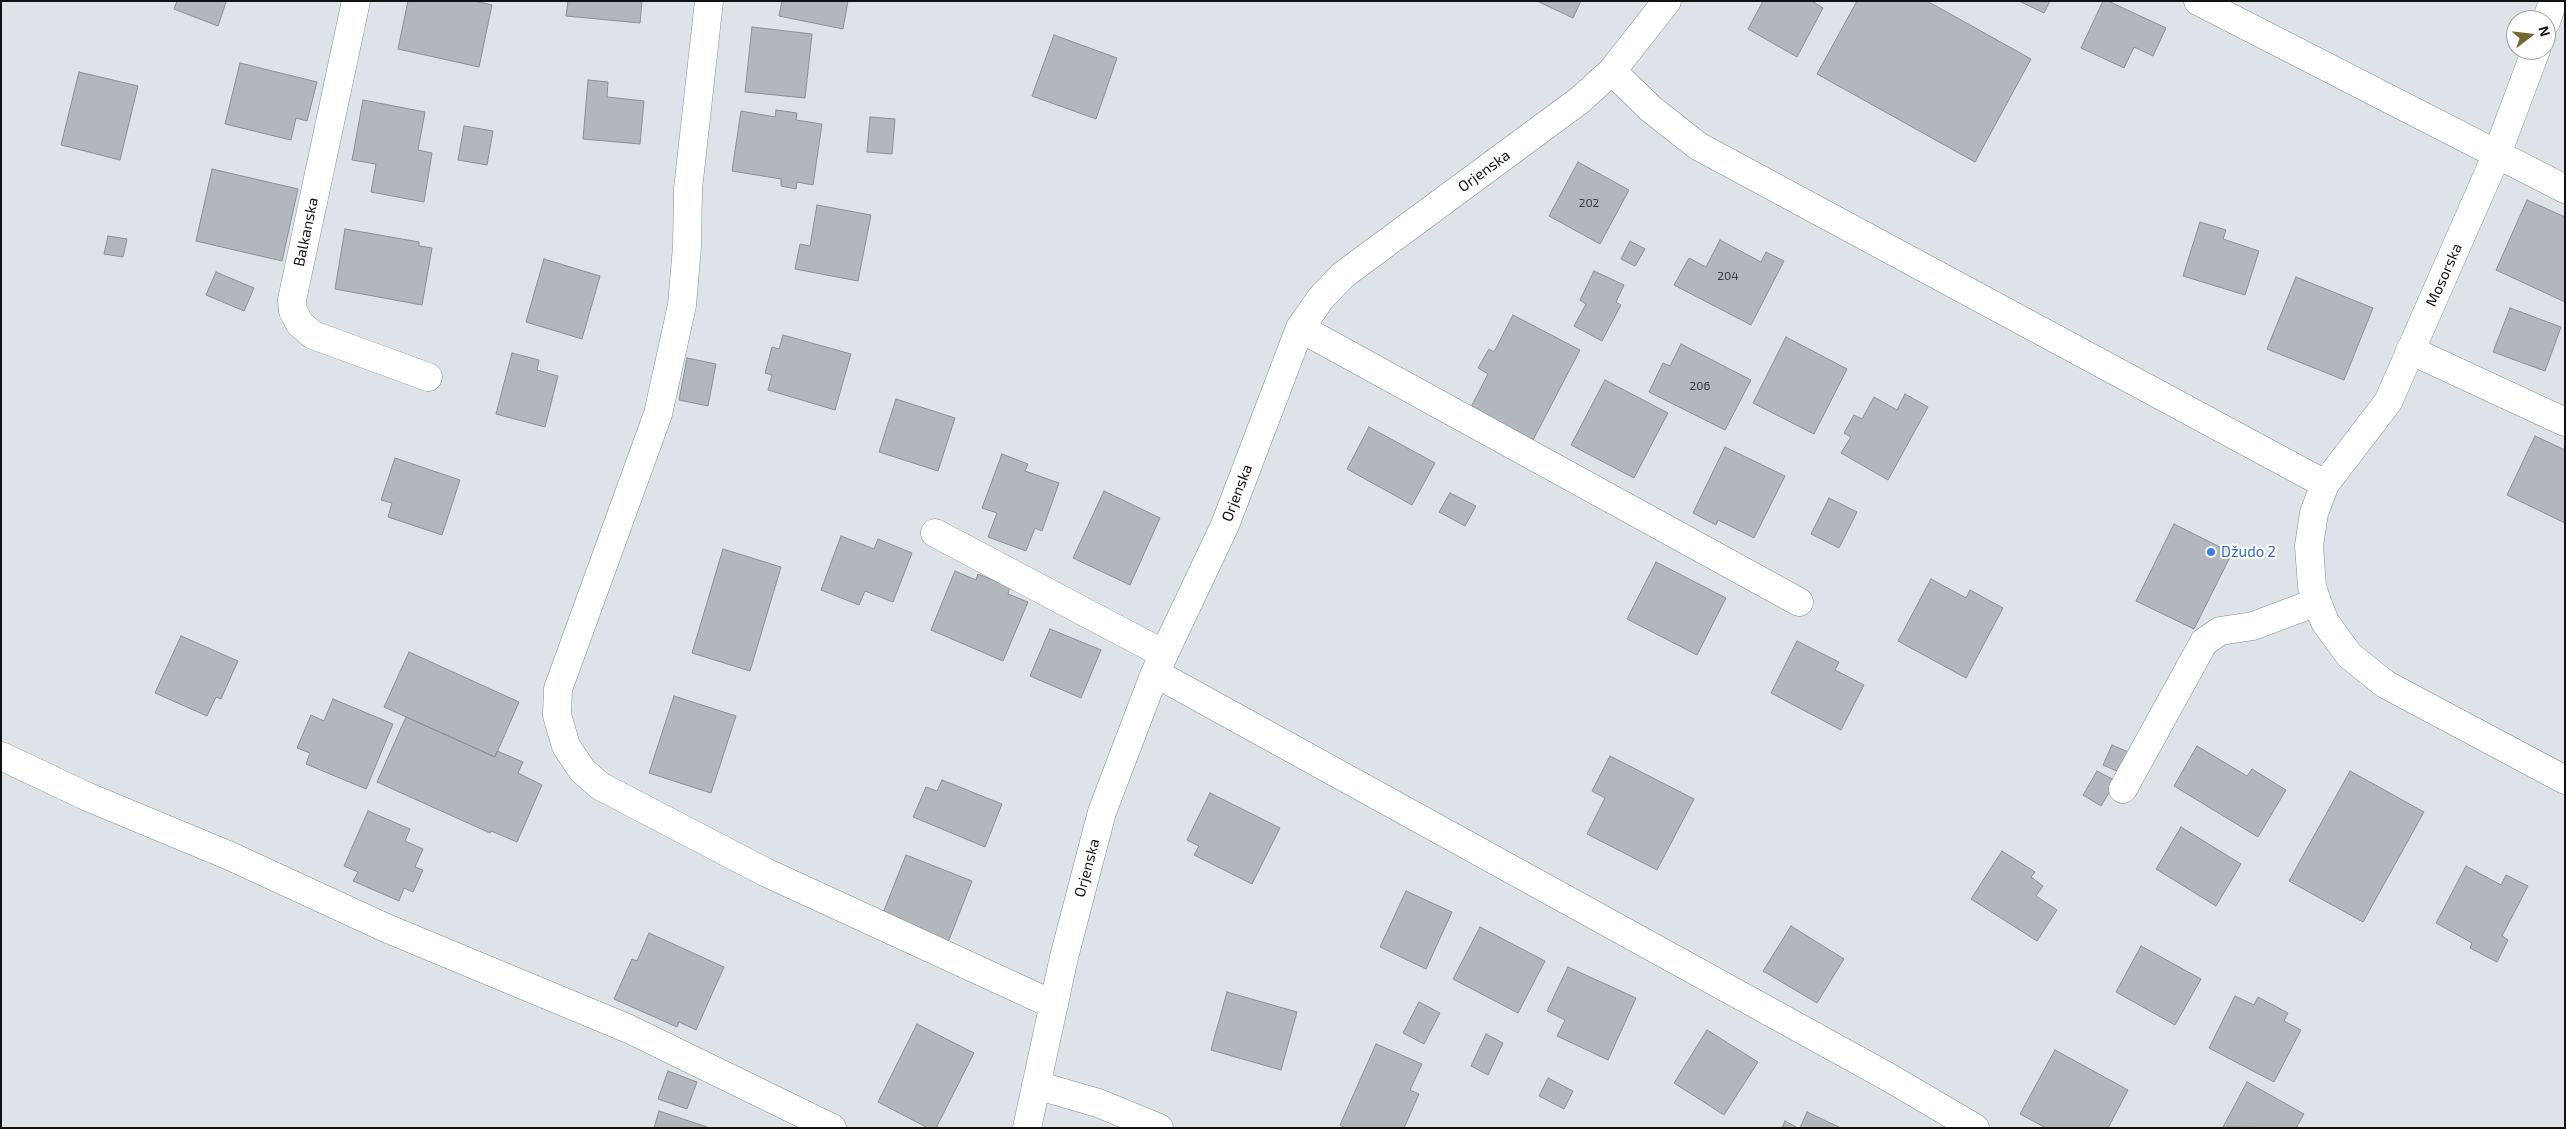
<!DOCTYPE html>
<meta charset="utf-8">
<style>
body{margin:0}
#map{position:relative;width:2566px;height:1129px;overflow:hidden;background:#dde3e9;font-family:"Exo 2",sans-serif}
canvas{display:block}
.frame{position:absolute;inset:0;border:2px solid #0f1113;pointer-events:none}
.north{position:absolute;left:2506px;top:10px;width:50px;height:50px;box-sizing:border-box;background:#fff;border:1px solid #9fa0a1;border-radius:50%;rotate:74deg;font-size:14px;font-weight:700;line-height:20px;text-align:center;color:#0f1113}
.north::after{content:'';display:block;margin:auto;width:18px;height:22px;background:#736734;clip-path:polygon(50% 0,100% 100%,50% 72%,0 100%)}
</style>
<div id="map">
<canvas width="2566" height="1129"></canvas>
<div class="frame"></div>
<div class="north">N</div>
</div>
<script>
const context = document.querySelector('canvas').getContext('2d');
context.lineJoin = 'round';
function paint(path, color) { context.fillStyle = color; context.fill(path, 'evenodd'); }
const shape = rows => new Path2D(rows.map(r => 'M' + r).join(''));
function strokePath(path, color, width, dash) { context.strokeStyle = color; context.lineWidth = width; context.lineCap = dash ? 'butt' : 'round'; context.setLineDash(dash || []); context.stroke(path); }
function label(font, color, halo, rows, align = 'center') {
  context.font = font + ' "Exo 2",sans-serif'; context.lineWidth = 4; context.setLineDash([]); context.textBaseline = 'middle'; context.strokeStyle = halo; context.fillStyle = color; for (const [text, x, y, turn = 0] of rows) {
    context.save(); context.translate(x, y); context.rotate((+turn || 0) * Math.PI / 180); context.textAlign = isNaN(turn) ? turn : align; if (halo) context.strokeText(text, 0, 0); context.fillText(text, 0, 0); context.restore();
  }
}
const building = shape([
 [177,1,225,1,226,2,218,26,174,9,177,1],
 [408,1,475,1,492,5,479,67,398,49,408,1],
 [568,1,642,1,640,23,566,16,568,1],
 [782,1,848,1,843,29,779,16,782,1],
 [1537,1,1581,1,1573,18,1537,1],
 [1763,1,1812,1,1823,8,1797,57,1748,29,1763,1],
 [1857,1,1927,1,2031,59,1975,162,1817,74,1857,1],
 [2019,1,2050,1,2044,13,2019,1],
 [2103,1,2108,1,2166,28,2153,56,2134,47,2124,68,2081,48,2103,1],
 [752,27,812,34,805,98,745,92,752,27],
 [1054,35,1117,58,1096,119,1032,96,1054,35],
 [240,63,317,82,307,121,296,118,291,140,225,124,240,63],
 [79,72,138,86,120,160,61,145,79,72],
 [588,80,608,82,607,97,644,101,640,144,583,139,588,80],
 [363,100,425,112,418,150,432,153,424,202,371,192,376,164,352,160,363,100],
 [776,110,797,113,796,120,822,124,813,185,797,182,796,189,781,186,781,179,732,171,741,111,775,117,776,110],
 [870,117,895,119,892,154,867,152,870,117],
 [464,126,493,131,487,165,458,160,464,126],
 [1578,162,1629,190,1600,244,1549,216,1578,162],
 [212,169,298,189,282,261,196,241,212,169],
 [2527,200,2565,217,2565,302,2496,270,2527,200],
 [817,205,871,215,858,281,795,269,800,244,810,246,817,205],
 [2200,222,2226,230,2223,239,2259,251,2245,295,2183,276,2200,222],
 [345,229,419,242,419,246,432,248,422,305,335,289,345,229],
 [108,236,127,239,123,257,104,254,108,236],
 [1720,240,1761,262,1766,252,1784,261,1751,325,1674,285,1689,258,1706,267,1720,240],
 [1630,241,1645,249,1635,266,1621,259,1630,241],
 [544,259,600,276,582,339,526,322,544,259],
 [1594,271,1624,285,1616,302,1621,305,1602,341,1574,326,1586,304,1580,300,1594,271],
 [216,272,254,288,244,311,206,295,216,272],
 [2296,277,2373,308,2344,380,2267,349,2296,277],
 [2510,308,2561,327,2545,371,2493,352,2510,308],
 [1513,315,1580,350,1533,440,1471,407,1488,374,1478,368,1489,349,1494,352,1513,315],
 [783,335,851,354,835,410,768,390,772,375,765,373,772,347,779,349,783,335],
 [1786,337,1847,369,1814,434,1753,403,1786,337],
 [1681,344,1751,380,1725,430,1649,392,1663,363,1670,366,1681,344],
 [512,353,539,360,537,370,558,376,545,427,496,414,512,353],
 [687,358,716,364,708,406,679,400,687,358],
 [1605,380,1668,413,1634,478,1571,445,1605,380],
 [1905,394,1928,407,1888,480,1841,453,1851,437,1844,433,1854,415,1862,419,1874,397,1897,410,1905,394],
 [896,399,955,418,938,471,879,452,896,399],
 [1369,427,1435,463,1412,505,1347,469,1369,427],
 [2535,436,2565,450,2565,523,2507,495,2535,436],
 [1725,447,1785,476,1754,538,1718,520,1716,525,1693,513,1725,447],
 [1002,454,1028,464,1025,471,1059,483,1042,531,1035,528,1026,551,988,537,997,513,982,508,1002,454],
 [395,458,460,480,442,535,388,517,392,503,381,500,395,458],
 [1104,491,1160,518,1130,585,1073,558,1104,491],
 [1450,493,1476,506,1465,526,1439,512,1450,493],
 [1829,498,1857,512,1839,548,1811,534,1829,498],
 [2174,524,2232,553,2194,629,2136,601,2174,524],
 [841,536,874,549,878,539,912,553,893,602,865,591,859,605,821,590,841,536],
 [723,549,781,567,750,671,692,653,723,549],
 [1656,562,1726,598,1697,655,1627,619,1656,562],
 [955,571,976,580,978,574,1010,587,1008,594,1028,602,1003,661,931,630,955,571],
 [1931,579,1966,598,1970,590,2003,608,1966,678,1898,641,1931,579],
 [1050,629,1101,650,1081,698,1030,676,1050,629],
 [181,636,238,661,221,699,216,697,207,716,155,693,181,636],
 [1797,641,1839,662,1835,670,1864,685,1841,730,1771,693,1797,641],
 [409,652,519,702,495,757,384,707,409,652],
 [674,696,736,716,711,793,649,773,674,696],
 [333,699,393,724,366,789,306,764,310,753,297,748,311,715,324,721,333,699],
 [406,717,495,757,497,751,523,762,518,773,542,785,517,842,491,831,490,833,377,782,406,717],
 [2112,745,2128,752,2119,772,2103,765,2112,745],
 [2197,746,2247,776,2252,769,2286,790,2258,837,2174,786,2197,746],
 [1610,756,1694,799,1657,870,1587,834,1605,798,1592,791,1610,756],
 [2097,771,2116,781,2101,806,2083,795,2097,771],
 [2350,771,2424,812,2363,922,2289,881,2350,771],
 [942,780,1002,804,985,847,913,817,926,787,937,791,942,780],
 [1210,793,1280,828,1252,884,1194,855,1199,846,1187,840,1210,793],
 [368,811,410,829,405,841,423,849,415,867,423,870,413,892,404,888,399,901,353,881,358,872,344,866,368,811],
 [2181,827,2241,864,2216,906,2156,869,2181,827],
 [2002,851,2035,872,2031,877,2043,886,2036,896,2057,910,2037,941,1971,899,2002,851],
 [906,855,972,881,947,945,881,918,906,855],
 [2466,866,2501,885,2506,875,2528,886,2502,936,2508,940,2497,962,2470,948,2472,943,2436,923,2466,866],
 [1406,891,1452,912,1426,969,1380,947,1406,891],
 [1791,926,1844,959,1817,1003,1763,971,1791,926],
 [1480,927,1545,961,1518,1013,1453,979,1480,927],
 [649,933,724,967,696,1030,679,1022,677,1027,614,999,632,959,637,961,649,933],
 [2141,946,2201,979,2175,1025,2116,992,2141,946],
 [1568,967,1636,998,1608,1060,1557,1036,1565,1020,1547,1011,1568,967],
 [1227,992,1297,1012,1281,1070,1211,1050,1227,992],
 [2235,996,2254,1005,2258,997,2288,1013,2284,1021,2301,1030,2274,1082,2209,1048,2235,996],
 [1419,1002,1440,1013,1424,1044,1403,1033,1419,1002],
 [917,1024,974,1053,936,1128,928,1128,878,1102,917,1024],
 [1707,1030,1758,1062,1724,1115,1674,1083,1707,1030],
 [1486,1034,1503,1043,1488,1075,1471,1066,1486,1034],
 [1376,1044,1422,1064,1410,1090,1419,1094,1404,1128,1345,1128,1340,1125,1376,1044],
 [2055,1050,2128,1090,2108,1128,2046,1128,2020,1114,2055,1050],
 [668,1071,697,1082,687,1109,658,1099,668,1071],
 [1548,1078,1573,1091,1564,1109,1539,1096,1548,1078],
 [2247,1082,2304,1114,2296,1128,2223,1127,2247,1082],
 [659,1111,710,1128,654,1128,659,1111],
 [1807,1112,1841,1128,1800,1128,1807,1112],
 [1785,1121,1798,1128,1782,1128,1785,1121]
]);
const minor = shape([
 [356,1,292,300,293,311,300,324,313,335,428,377],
 [709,1,688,189,687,247,682,305,658,414,558,689,557,715,566,746,582,770,600,786,765,872,1054,1005],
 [2198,1,2565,189],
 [2546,22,2553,1],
 [2536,50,2497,154,2388,402,2325,484,2314,513,2309,546,2312,586,2317,602,2325,622,2349,655,2385,684,2565,780],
 [1612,71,1651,109,1698,146,2325,484],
 [1300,328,1799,602],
 [2410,350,2565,422],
 [935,533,1164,654],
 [1155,673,1890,1078,1975,1128],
 [1,756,88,797,230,856,386,928,629,1029,832,1128],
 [2123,789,2204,642,2220,631,2253,626,2317,602],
 [1036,1085,1098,1103,1159,1128],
 [1027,1128,1064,957,1102,812,1155,673,1225,525,1300,328,1321,298,1343,275,1580,100,1612,71,1667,1]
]);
const markers = [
 [2211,552,5,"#3f7fe0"]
];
const numberNames = [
 ["202",1589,203],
 ["204",1728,276],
 ["206",1700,386]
];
const streetNames = [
 ["Orjenska",1484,171,-36],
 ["Balkanska",306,232,-78],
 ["Mosorska",2444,275,-66],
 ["Orjenska",1237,493,-69],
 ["Orjenska",1087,868,-75]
];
const shopNames = [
 ["Džudo 2",2221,552]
];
paint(building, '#b1b7bd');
strokePath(building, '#8a9095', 1);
strokePath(minor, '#868b90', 29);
strokePath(minor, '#fff', 28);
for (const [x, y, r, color] of markers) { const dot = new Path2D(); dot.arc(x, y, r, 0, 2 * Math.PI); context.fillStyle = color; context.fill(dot); strokePath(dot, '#fff', 2); }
label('12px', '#383a3e', null, numberNames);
label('15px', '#0f1113', '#fff', streetNames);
label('15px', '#366cbe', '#fff', shopNames, 'left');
</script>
